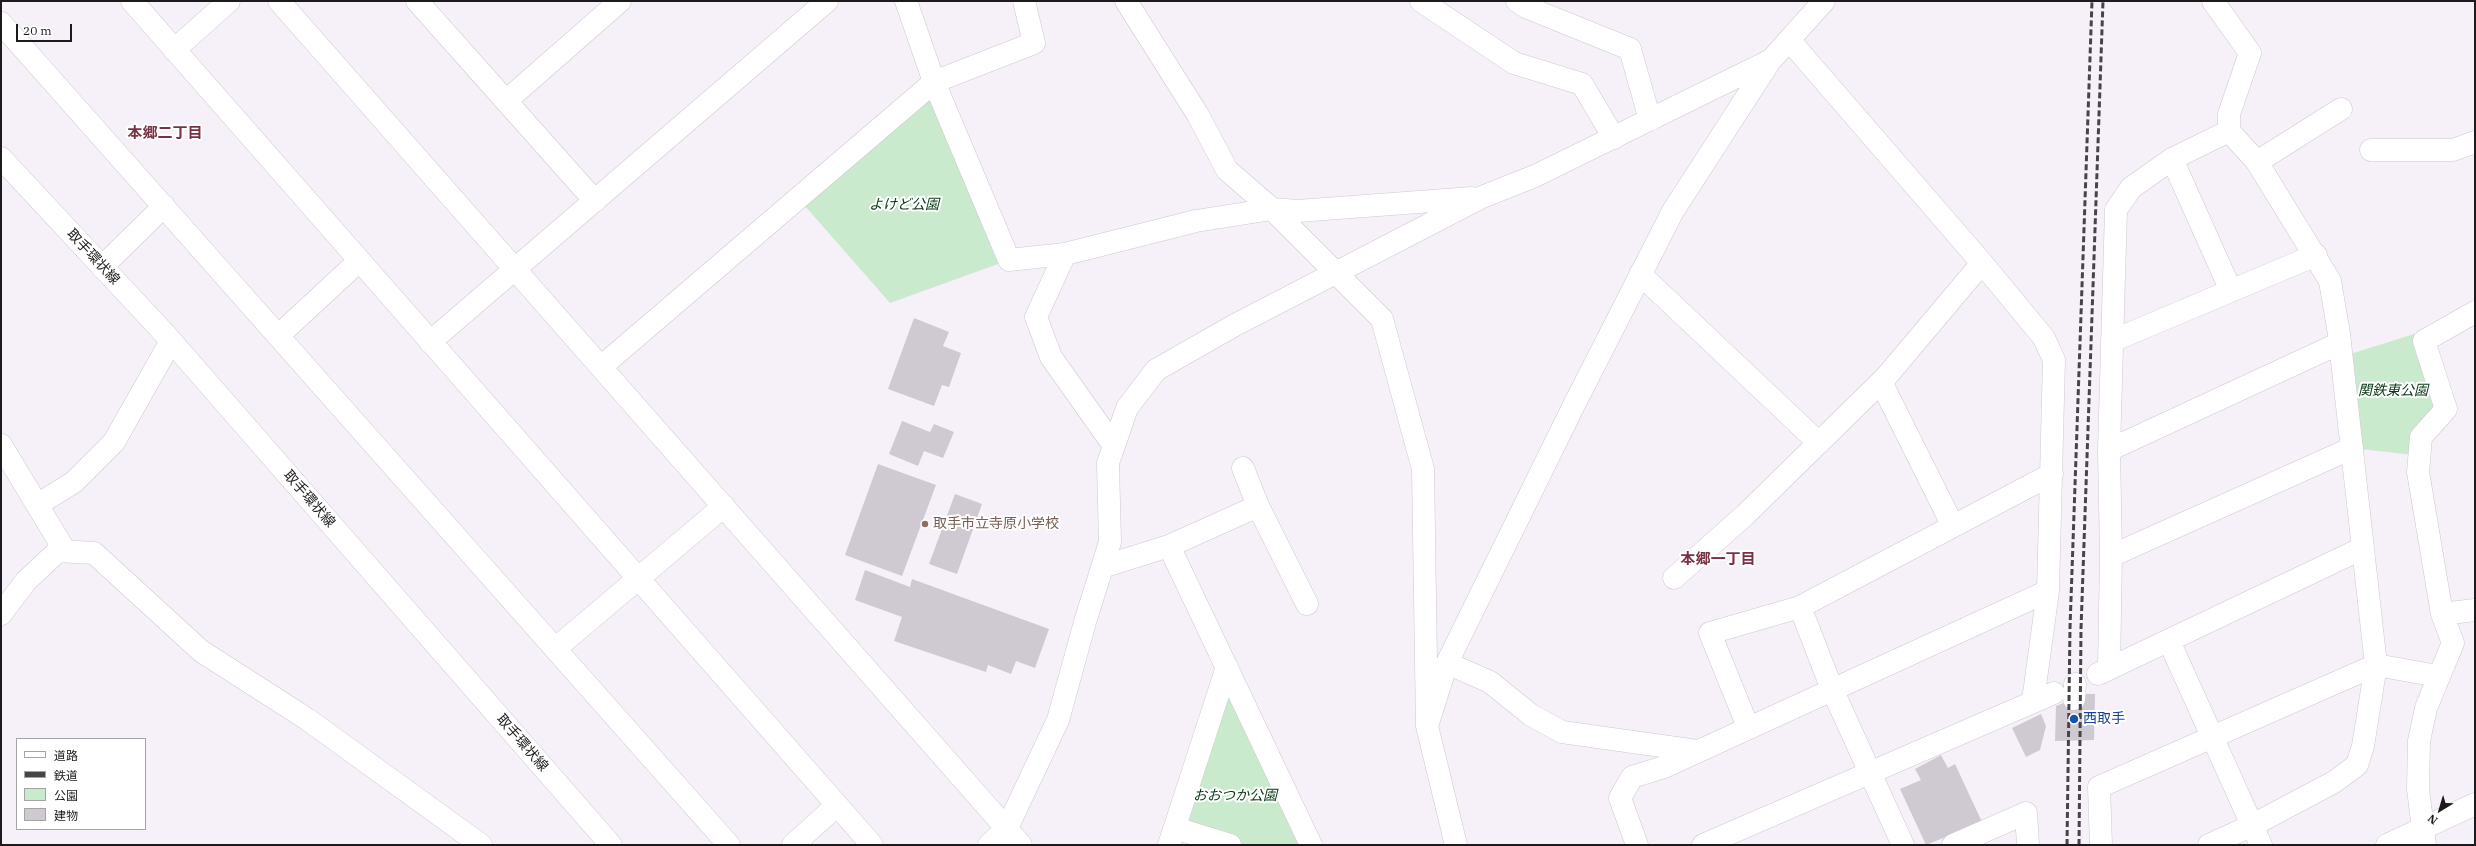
<!DOCTYPE html>
<meta charset="utf-8">
<style>
body{margin:0}
#map{position:relative;width:2476px;height:846px;overflow:hidden;background:#f6f0f8;font-family:"IBM Plex Serif","Noto Sans JP",serif}
canvas{display:block}
.frame{position:absolute;inset:0;border:2px solid #1c1a1d;pointer-events:none}
.legend{position:absolute;left:16px;top:738px;width:130px;height:92px;box-sizing:border-box;background:#fff;border:1px solid #a4a3a5;margin:0;padding:5px 7px;list-style:none;font-size:12px;color:#1c1a1d}
.legend li{display:flex;align-items:center;gap:8px;height:20px}
.legend b{width:20px;border:1px solid #a4a3a5}
.north{position:absolute;left:2420px;top:790px;width:40px;height:40px;-webkit-text-stroke:3px #fff;paint-order:stroke;rotate:218deg;font-size:11px;font-weight:700;line-height:16px;text-align:center;color:#1c1a1d}
.north::after{content:'';display:block;margin:auto;width:14px;height:18px;background:#1c1a1d;clip-path:polygon(50% 0,100% 100%,50% 72%,0 100%)}
.scale{position:absolute;left:16px;top:24px;width:56px;height:18px;box-sizing:border-box;border:2px solid #1c1a1d;border-top:0;padding-left:5px;font-size:12px;line-height:14px;white-space:nowrap;color:#1c1a1d;-webkit-text-stroke:3px #fff;paint-order:stroke}
</style>
<div id="map">
<canvas width="2476" height="846"></canvas>
<div class="frame"></div>
<ul class="legend">
<li><b style="height:5px;background:#fff"></b>道路</li>
<li><b style="height:5px;background:#474448"></b>鉄道</li>
<li><b style="height:11px;background:#caeacd"></b>公園</li>
<li><b style="height:11px;background:#cfcad1"></b>建物</li>
</ul>
<div class="north">N</div>
<div class="scale">20 m</div>
</div>
<script>
const context = document.querySelector('canvas').getContext('2d');
context.lineJoin = 'round';
function paint(path, color) { context.fillStyle = color; context.fill(path, 'evenodd'); }
const shape = rows => new Path2D(rows.map(r => 'M' + r).join(''));
function strokePath(path, color, width, dash) { context.strokeStyle = color; context.lineWidth = width; context.lineCap = dash ? 'butt' : 'round'; context.setLineDash(dash || []); context.stroke(path); }
function label(font, color, halo, rows, align = 'center') {
  context.font = font + ' "IBM Plex Serif","Noto Sans JP",serif'; context.lineWidth = 4; context.setLineDash([]); context.textBaseline = 'middle'; context.strokeStyle = halo; context.fillStyle = color; for (const [text, x, y, turn = 0] of rows) {
    context.save(); context.translate(x, y); context.rotate((+turn || 0) * Math.PI / 180); context.textAlign = isNaN(turn) ? turn : align; if (halo) context.strokeText(text, 0, 0); context.fillText(text, 0, 0); context.restore();
  }
}
const green = shape([
 [934,82,1009,260,890,303,798,198],
 [2433,328,2443,415,2422,456,2352,448,2341,357],
 [1227,667,1311,845,1230,845,1175,828]
]);
const building = shape([
 [914,318,949,332,943,346,961,353,949,387,942,385,934,406,888,389],
 [902,421,930,432,934,424,954,432,943,458,924,451,918,466,889,454],
 [878,464,936,485,902,576,845,555],
 [955,494,982,504,957,574,929,564],
 [865,570,910,587,912,579,1049,629,1035,668,1016,661,1011,674,988,665,986,672,894,641,902,617,855,600],
 [2087,694,2095,694,2094,740,2055,741,2056,706],
 [2041,714,2046,726,2040,750,2026,757,2012,728],
 [1941,755,1948,768,1955,764,1982,822,1926,845,1900,789,1921,780,1915,769]
]);
const minor = shape([
 [132,1,872,845],
 [279,1,1021,845],
 [417,1,595,201],
 [906,1,934,82,1009,260,1065,254,1196,221,1272,209,1382,319,1423,469,1427,726],
 [1126,1,1198,115,1227,170,1272,209,1298,211,1472,198],
 [1421,1,1514,63,1582,84,1614,138],
 [1517,1,1526,7,1630,49,1650,120],
 [1,23,729,845],
 [1790,41,1982,263,2044,338,2054,360,2048,591,2033,701],
 [174,50,229,1],
 [506,101,620,1],
 [2229,131,2257,162],
 [2371,150,2453,150,2475,142],
 [1,158,165,334,611,845],
 [2172,159,2231,291],
 [1065,254,1036,317,1051,357,1114,446],
 [102,267,164,206],
 [1640,274,1819,443],
 [2475,312,2424,341,2446,409,2421,437,2418,472,2442,614,2475,610],
 [279,335,359,261],
 [2112,341,2316,255],
 [430,342,827,1],
 [602,366,934,82,1034,43,1024,1],
 [1881,382,1953,526],
 [1,445,65,551],
 [2109,450,2340,343],
 [1243,468,1258,506,1307,604],
 [37,505,74,482,114,442,171,341],
 [1169,546,1311,845],
 [2111,556,2352,448],
 [1102,567,1169,546,1258,506],
 [1674,578,1745,515,1886,377,1982,263],
 [1,614,26,581,58,551,94,553,201,651,307,719,481,845],
 [2169,641,2261,845],
 [555,649,724,506],
 [1447,663,1490,682,1531,715,1562,732,1697,751],
 [2109,668,2111,556,2109,450,2116,210,2131,188,2172,159,2229,131,2229,114,2250,53,2213,1],
 [2098,674,2363,548],
 [2074,699,2075,684],
 [1748,727,1710,633,1800,607],
 [1175,828,1230,845],
 [793,845,836,806],
 [989,845,1007,828,1058,720,1085,622,1110,542,1108,463,1127,408,1156,370,1235,325,1482,197,1535,176,1771,60,1824,1],
 [1169,845,1227,667],
 [1456,845,1427,726,1447,663,1574,405,1673,211,1770,61],
 [1637,845,1620,798,1632,777,1664,767,2048,591],
 [1703,845,2054,693],
 [1903,845,1832,689,1800,607,2052,474],
 [1953,845,2026,813,2028,845],
 [2101,845,2099,787,2376,665,2438,676],
 [2209,845,2253,825,2334,782,2357,765,2363,746,2376,665,2339,334,2330,281,2257,162,2341,109],
 [2387,845,2475,804],
 [2425,845,2418,789,2419,741,2426,708,2453,643,2442,614]
]);
const rail = shape([
 [2067,845,2070,628,2092,1],
 [2079,845,2081,629,2103,1]
]);
const markers = [
 [925,524,4,"#8d6e63"],
 [2074,719,5,"#1a4fb4"]
];
const parkNames = [
 ["よけど公園",904,205],
 ["関鉄東公園",2393,391],
 ["おおつか公園",1235,796]
];
const streetNames = [
 ["取手環状線",93,257,47],
 ["取手環状線",309,499,49],
 ["取手環状線",522,743,49]
];
const educationNames = [
 ["取手市立寺原小学校",933,524]
];
const transitNames = [
 ["西取手",2083,719]
];
const neighbourhoodNames = [
 ["本郷二丁目",165,134],
 ["本郷一丁目",1718,560]
];
paint(green, '#caeacd');
paint(building, '#cfcad1');
strokePath(minor, '#cec8d0', 23);
strokePath(minor, '#fff', 22);
strokePath(rail, '#474448', 3, [6, 3]);
for (const [x, y, r, color] of markers) { const dot = new Path2D(); dot.arc(x, y, r, 0, 2 * Math.PI); context.fillStyle = color; context.fill(dot); strokePath(dot, '#fff', 1.5); }
label('italic 14px', '#053813', '#fff', parkNames);
label('14px', '#1c1a1d', '#fff', streetNames);
label('14px', '#785e54', '#fff', educationNames, 'left');
label('14px', '#164399', '#fff', transitNames, 'left');
label('bold 15px', '#783245', '#fff', neighbourhoodNames);
</script>
